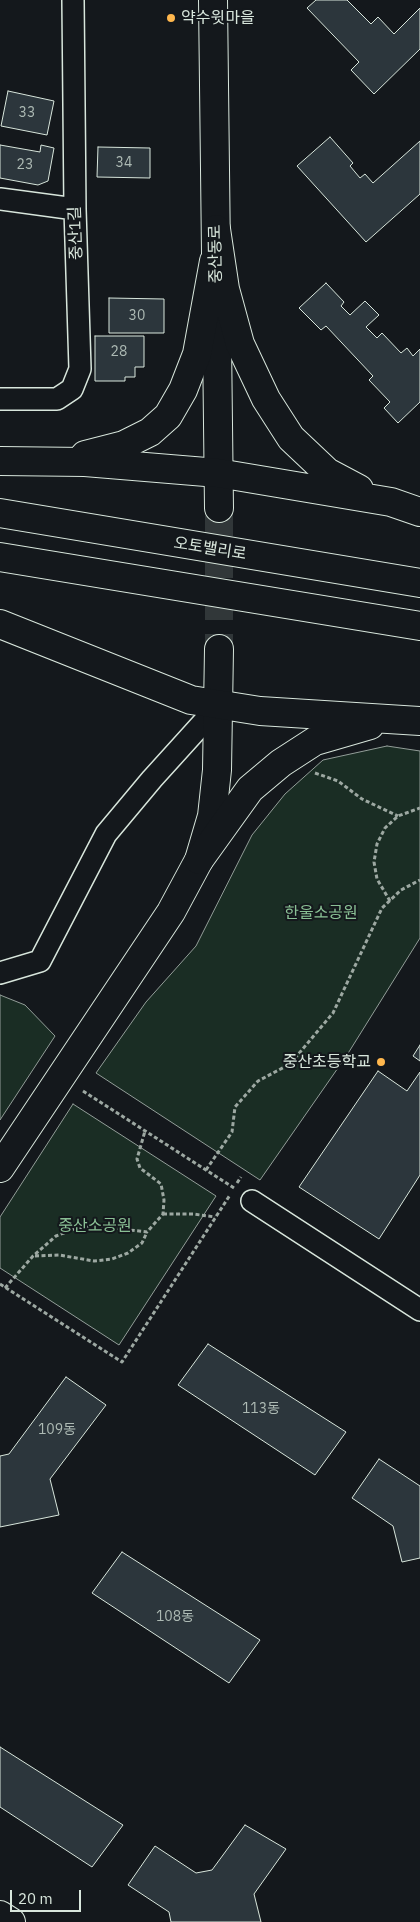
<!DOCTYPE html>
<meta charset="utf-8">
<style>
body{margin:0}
#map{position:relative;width:420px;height:1922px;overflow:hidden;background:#14181c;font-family:"IBM Plex Sans",sans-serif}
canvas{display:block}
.scale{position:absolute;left:10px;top:1890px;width:71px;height:22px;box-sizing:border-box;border:2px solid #d8e6dc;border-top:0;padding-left:6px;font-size:15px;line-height:18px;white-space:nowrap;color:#d8e6dc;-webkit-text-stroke:4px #14181c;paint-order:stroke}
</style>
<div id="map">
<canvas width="420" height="1922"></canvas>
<div class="scale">20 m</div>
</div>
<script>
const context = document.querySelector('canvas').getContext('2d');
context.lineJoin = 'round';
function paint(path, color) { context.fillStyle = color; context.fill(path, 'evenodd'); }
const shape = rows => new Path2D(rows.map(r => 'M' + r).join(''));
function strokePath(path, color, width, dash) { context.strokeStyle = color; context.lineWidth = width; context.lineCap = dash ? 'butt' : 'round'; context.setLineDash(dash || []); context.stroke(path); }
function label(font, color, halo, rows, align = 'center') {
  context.font = font + ' "IBM Plex Sans","Noto Sans KR",sans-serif'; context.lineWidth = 4; context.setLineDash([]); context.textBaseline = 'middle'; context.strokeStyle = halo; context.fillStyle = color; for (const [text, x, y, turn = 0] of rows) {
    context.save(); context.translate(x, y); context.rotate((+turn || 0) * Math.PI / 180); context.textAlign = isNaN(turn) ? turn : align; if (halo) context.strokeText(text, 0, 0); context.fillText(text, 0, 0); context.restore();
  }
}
const green = shape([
 [387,746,420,751,420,938,347,1055,260,1180,96,1073,146,1002,196,946,252,835,285,794,323,760,387,746],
 [0,995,25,1005,55,1036,0,1120,0,995],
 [73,1104,216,1196,119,1345,0,1268,0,1217,73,1104]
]);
const building = shape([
 [316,0,347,0,371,24,378,17,394,34,420,8,420,49,374,94,351,70,359,62,307,8,316,0],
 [8,91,54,101,47,135,1,126,8,91],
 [330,137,353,163,350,166,360,178,365,174,373,183,420,141,420,194,366,242,297,166,330,137],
 [0,145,40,152,41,145,54,148,48,181,38,185,0,178,0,145],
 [98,147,150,148,150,178,97,177,98,147],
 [326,283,344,302,341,306,350,315,365,301,379,315,366,327,377,338,382,333,401,353,407,348,413,356,420,349,420,402,398,423,384,408,390,402,369,380,373,376,326,326,321,330,299,308,326,283],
 [109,298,164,299,164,333,109,333,109,298],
 [95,336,144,336,144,367,135,367,135,377,125,377,125,381,95,381,95,336],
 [420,1045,420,1061,413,1056,420,1045],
 [378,1071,407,1091,420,1072,420,1175,379,1239,299,1187,378,1071],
 [208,1344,346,1432,315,1475,178,1385,208,1344],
 [66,1377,106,1405,50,1479,59,1515,0,1527,0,1456,9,1454,66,1377],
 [379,1459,420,1486,420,1558,402,1562,393,1526,352,1498,379,1459],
 [122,1552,260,1640,229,1683,92,1593,122,1552],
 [0,1747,123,1825,92,1867,0,1807,0,1747],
 [245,1825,286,1849,254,1894,261,1922,171,1922,169,1912,128,1885,155,1846,196,1873,212,1870,245,1825]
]);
const secondaryTunnel = shape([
 [219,508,219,649]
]);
const path = shape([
 [315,773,338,781,362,799,398,816],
 [390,901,377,879,374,862,377,844,385,828,398,816,420,808],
 [83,1091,234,1188],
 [206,1170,232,1132,235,1107,258,1081,290,1064,333,1013,382,908,401,890,420,880],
 [237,1183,241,1177],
 [163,1214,193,1214,215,1217],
 [35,1256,59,1255,94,1261,112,1259,128,1253,142,1243,147,1232],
 [0,1284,122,1362,230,1195],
 [5,1288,33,1256,56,1236,77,1228,95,1226,147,1232,163,1214,164,1200,161,1184,140,1168,137,1159,145,1131]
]);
const street = shape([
 [0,199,75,209],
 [0,399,57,399,72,389,80,369,75,209,73,0],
 [0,973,40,961,106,834,152,779,219,705],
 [252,1201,420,1310]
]);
const secondary = shape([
 [213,0,219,508],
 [0,1168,171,912,199,860,212,816,217,770,219,649],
 [0,1915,11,1922]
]);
const highway = shape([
 [216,229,225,289,240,344,266,399,291,438,327,472,359,489],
 [85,455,124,445,150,432,168,416,183,390,197,354,214,261],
 [0,461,85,462,218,473,391,502,420,512],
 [0,513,420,583],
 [0,557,420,626],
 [0,624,191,700,260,711,420,721],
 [199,860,250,789,281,763,315,741,370,725]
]);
const markers = [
 [171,18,5,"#ffb74d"],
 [381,1062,5,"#ffb74d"]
];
const numberNames = [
 ["33",27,113],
 ["34",124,163],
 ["23",25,165],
 ["30",137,316],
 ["28",119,352],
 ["113동",261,1409],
 ["109동",57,1430],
 ["108동",175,1617]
];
const poiNames = [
 ["약수윗마을",181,18],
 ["중산초등학교",371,1062,"right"]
];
const streetNames = [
 ["중산1길",76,233,-92],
 ["중산동로",216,254,-91],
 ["오토밸리로",210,549,9]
];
const parkNames = [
 ["한울소공원",321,913],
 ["중산소공원",95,1226]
];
paint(green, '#1a2d24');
strokePath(green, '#939e99', 1);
paint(building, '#2c363c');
strokePath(building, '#d8e6dc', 1);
strokePath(secondaryTunnel, '#313739', 28, [28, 14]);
strokePath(street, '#d8e6dc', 24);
strokePath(secondary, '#d8e6dc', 30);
strokePath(highway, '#d8e6dc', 30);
strokePath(path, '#9da8a2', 3, [4, 2.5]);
strokePath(street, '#14181c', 21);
strokePath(secondary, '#14181c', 28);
strokePath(highway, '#14181c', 28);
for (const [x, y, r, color] of markers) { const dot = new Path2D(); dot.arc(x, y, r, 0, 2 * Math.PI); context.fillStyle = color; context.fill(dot); strokePath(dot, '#14181c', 2); }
label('14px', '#adbab4', null, numberNames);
label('16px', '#d8e6dc', '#14181c', poiNames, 'left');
label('16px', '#d8e6dc', '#14181c', streetNames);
label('16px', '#8ac095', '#14181c', parkNames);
</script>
